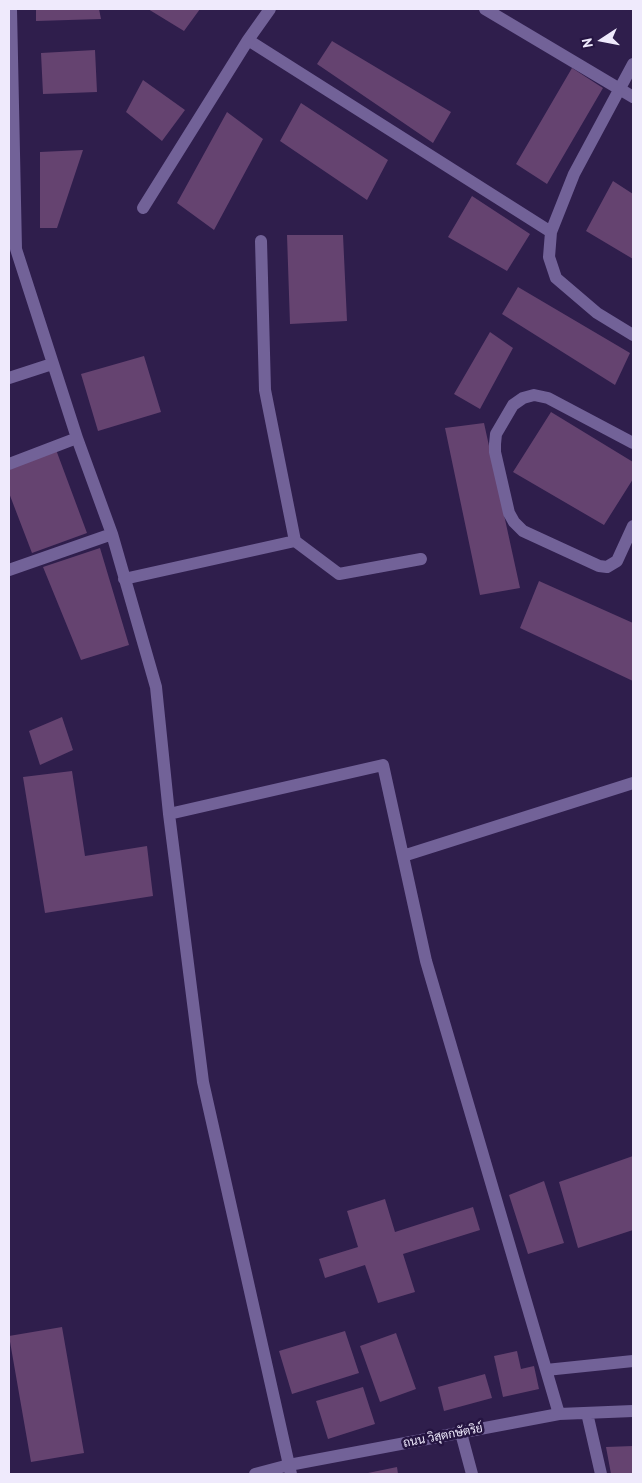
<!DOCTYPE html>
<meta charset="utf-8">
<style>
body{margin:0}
#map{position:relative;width:642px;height:1483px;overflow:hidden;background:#2f1e4c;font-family:"PT Sans",sans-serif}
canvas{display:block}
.frame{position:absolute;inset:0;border:10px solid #efeafc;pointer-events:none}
.north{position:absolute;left:577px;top:15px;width:50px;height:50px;-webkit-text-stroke:4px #251441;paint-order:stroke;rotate:259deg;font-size:14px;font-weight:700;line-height:20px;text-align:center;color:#efeafc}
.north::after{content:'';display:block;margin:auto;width:18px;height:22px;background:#efeafc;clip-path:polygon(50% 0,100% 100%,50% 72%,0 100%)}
</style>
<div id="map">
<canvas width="642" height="1483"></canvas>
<div class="frame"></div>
<div class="north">N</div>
</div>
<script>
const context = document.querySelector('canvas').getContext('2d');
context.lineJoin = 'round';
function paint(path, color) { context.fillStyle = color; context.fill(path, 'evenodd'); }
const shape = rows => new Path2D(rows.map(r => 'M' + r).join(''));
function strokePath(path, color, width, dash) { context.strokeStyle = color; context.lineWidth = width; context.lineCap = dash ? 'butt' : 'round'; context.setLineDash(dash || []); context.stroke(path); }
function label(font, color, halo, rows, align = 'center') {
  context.font = font + ' "PT Sans",Sarabun,sans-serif'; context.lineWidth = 5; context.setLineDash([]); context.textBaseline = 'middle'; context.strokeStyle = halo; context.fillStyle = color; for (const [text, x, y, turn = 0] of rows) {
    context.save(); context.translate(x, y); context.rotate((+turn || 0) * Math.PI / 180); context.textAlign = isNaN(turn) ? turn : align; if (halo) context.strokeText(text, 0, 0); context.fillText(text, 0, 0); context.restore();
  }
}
const building = shape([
 [36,9,99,9,101,19,36,21],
 [148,9,200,9,184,31],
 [332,41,451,112,433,143,317,64],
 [95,50,97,92,43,94,41,53],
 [572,68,603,88,547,184,516,164],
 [143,80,185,110,162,141,126,112],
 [301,103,388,160,367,200,280,141],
 [227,112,263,139,214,230,177,203],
 [83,150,57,228,40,228,40,152],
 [613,181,633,194,633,259,586,231],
 [472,196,530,234,507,271,448,237],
 [287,235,343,235,347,321,290,324],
 [518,287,630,353,615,385,502,314],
 [490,332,513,348,480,409,454,394],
 [144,356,161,412,98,431,81,374],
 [551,412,633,462,633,479,604,525,513,472],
 [484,423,520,588,480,595,445,428],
 [55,447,87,533,32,553,9,493,9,465],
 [100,548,129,645,81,660,43,567],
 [539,581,633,623,633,681,520,628],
 [62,717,73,750,40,765,29,731],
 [72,771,85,856,147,846,153,896,45,913,23,777],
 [633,1156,633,1230,578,1248,559,1182],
 [544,1181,564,1243,528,1254,509,1195],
 [385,1199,395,1232,473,1207,480,1230,403,1254,415,1292,378,1303,365,1265,325,1278,319,1259,358,1247,347,1211],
 [62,1327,84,1453,31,1462,9,1336],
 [345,1331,359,1373,292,1394,279,1351],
 [396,1333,416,1389,380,1402,360,1346],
 [517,1351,521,1369,534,1366,539,1389,503,1397,494,1356],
 [485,1374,492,1398,444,1411,438,1387],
 [363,1387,375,1424,328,1439,316,1401],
 [633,1446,633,1474,611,1474,606,1447],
 [397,1467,398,1474,368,1474,368,1473]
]);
const minor = shape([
 [11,9,16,249,77,438,112,534,156,687,169,814,203,1082,291,1474],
 [485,9,633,97],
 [248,40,551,232],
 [633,64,574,174,551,232,549,257,556,278,597,313,633,335],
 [143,208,248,40,270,9],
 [261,241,265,390,295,541,339,574,421,559],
 [9,378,52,364],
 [633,443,548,398,534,395,523,398,513,405,496,434,495,444,495,452,509,513,514,522,523,531,599,566,607,567,617,561,633,526],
 [9,464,77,438],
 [9,570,112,534],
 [124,579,295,541],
 [169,814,383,765,426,961,559,1414],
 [403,856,633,783],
 [546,1370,633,1361],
 [587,1413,601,1474],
 [461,1433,472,1474],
 [255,1474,289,1465,559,1414,633,1411]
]);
const streetNames = [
 ["ถนน วิสุตกษัตริย์",443,1436,-11]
];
paint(building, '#654370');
strokePath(minor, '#726298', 12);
label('12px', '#efeafc', '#251441', streetNames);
</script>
